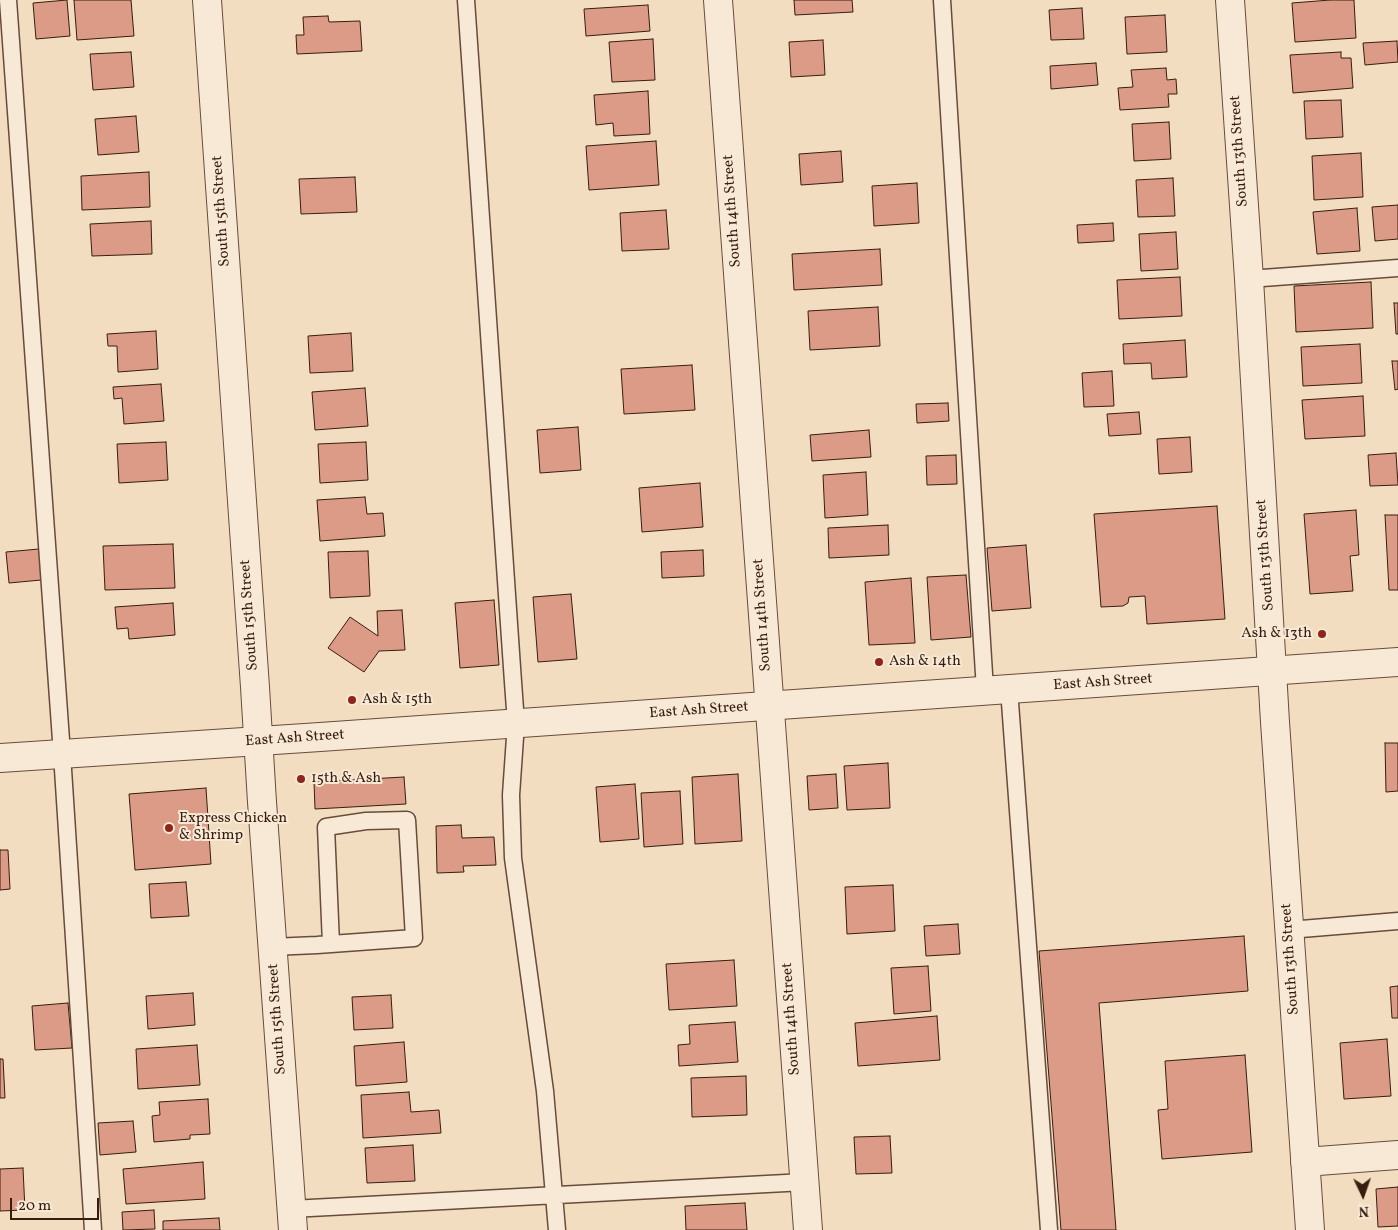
<!DOCTYPE html>
<style>
body{margin:0}
#map{position:relative;width:1398px;height:1230px;overflow:hidden;background:#f3ddc0;font-family:Vollkorn,serif}
canvas{display:block}
.north{position:absolute;left:1338px;top:1170px;width:50px;height:50px;-webkit-text-stroke:4px #f7e9d6;paint-order:stroke;rotate:177deg;font-size:14px;font-weight:700;line-height:20px;text-align:center;color:#371d0e}
.north::after{content:'';display:block;margin:auto;width:18px;height:22px;background:#371d0e;clip-path:polygon(50% 0,100% 100%,50% 72%,0 100%)}
.scale{position:absolute;left:10px;top:1198px;width:89px;height:22px;box-sizing:border-box;border:2px solid #371d0e;border-top:0;padding-left:6px;font-size:15px;line-height:18px;white-space:nowrap;color:#371d0e;-webkit-text-stroke:4px #f7e9d6;paint-order:stroke}
</style>
<div id="map">
<canvas width="1398" height="1230"></canvas>
<div class="north">N</div>
<div class="scale">20 m</div>
</div>
<script>
const context = document.querySelector('canvas').getContext('2d');
context.lineJoin = 'round';
function paint(path, color) { context.fillStyle = color; context.fill(path, 'evenodd'); }
const shape = rows => new Path2D(rows.map(r => 'M' + r).join(''));
function strokePath(path, color, width, dash) { context.strokeStyle = color; context.lineWidth = width; context.lineCap = dash ? 'butt' : 'round'; context.setLineDash(dash || []); context.stroke(path); }
function label(font, color, halo, rows, align = 'center') {
  context.font = font + ' Vollkorn,serif'; context.lineWidth = 4; context.setLineDash([]); context.textBaseline = 'middle'; context.strokeStyle = halo; context.fillStyle = color; for (const [text, x, y, turn = 0] of rows) {
    context.save(); context.translate(x, y); context.rotate((+turn || 0) * Math.PI / 180); context.textAlign = isNaN(turn) ? turn : align; if (halo) context.strokeText(text, 0, 0); context.fillText(text, 0, 0); context.restore();
  }
}
const building = shape([
 [67,0,70,36,36,39,33,3,67,0],
 [74,0,131,0,134,36,77,40,74,0],
 [794,0,852,0,853,12,795,15,794,0],
 [1330,0,1354,0,1356,38,1295,42,1292,3,1330,0],
 [648,5,650,31,586,36,584,9,648,5],
 [1082,8,1084,39,1051,40,1049,10,1082,8],
 [1165,15,1167,52,1127,54,1125,17,1165,15],
 [328,16,329,22,360,21,362,51,297,54,296,35,304,35,303,17,328,16],
 [653,39,655,80,612,82,609,42,653,39],
 [823,40,825,75,791,77,789,42,823,40],
 [1397,41,1398,62,1365,65,1363,43,1397,41],
 [131,52,134,87,93,90,90,54,131,52],
 [1341,52,1341,58,1351,58,1353,88,1293,93,1290,55,1341,52],
 [1096,63,1098,85,1051,89,1050,66,1096,63],
 [1166,68,1167,80,1176,79,1177,94,1168,94,1169,107,1120,110,1118,88,1133,87,1131,70,1166,68],
 [648,91,650,134,614,136,613,123,596,125,594,95,648,91],
 [1341,100,1343,137,1306,139,1304,101,1341,100],
 [136,116,139,152,98,155,95,119,136,116],
 [1169,122,1171,159,1134,161,1132,124,1169,122],
 [656,141,659,185,589,190,586,146,656,141],
 [841,151,843,182,801,185,799,154,841,151],
 [1361,153,1363,197,1314,200,1312,156,1361,153],
 [149,172,150,207,82,210,81,176,149,172],
 [355,177,357,212,301,214,299,179,355,177],
 [1173,178,1175,216,1138,217,1136,180,1173,178],
 [917,183,919,223,874,226,872,186,917,183],
 [1398,205,1398,239,1375,241,1372,207,1398,205],
 [1357,208,1360,251,1317,254,1313,212,1357,208],
 [666,210,669,249,622,251,620,213,666,210],
 [151,221,152,254,92,256,90,224,151,221],
 [1113,223,1114,241,1078,243,1077,225,1113,223],
 [1176,232,1178,269,1141,271,1139,234,1176,232],
 [880,249,882,285,794,290,792,254,880,249],
 [1180,277,1182,316,1119,319,1117,280,1180,277],
 [1371,282,1373,328,1296,332,1294,286,1371,282],
 [1394,303,1398,303,1398,334,1396,334,1394,303],
 [878,307,880,346,810,350,808,311,878,307],
 [156,331,158,369,118,372,117,346,108,346,107,334,156,331],
 [351,333,353,371,310,373,308,336,351,333],
 [1185,340,1187,377,1152,379,1151,363,1124,364,1123,344,1185,340],
 [1360,344,1362,383,1303,386,1301,347,1360,344],
 [1392,361,1398,361,1398,389,1395,390,1392,361],
 [692,365,695,410,624,414,621,369,692,365],
 [1112,371,1114,406,1084,407,1082,373,1112,371],
 [161,384,164,421,124,424,122,398,114,399,113,387,161,384],
 [365,388,368,426,315,430,312,392,365,388],
 [1363,396,1365,436,1305,439,1302,400,1363,396],
 [948,403,949,421,917,423,916,404,948,403],
 [1139,412,1141,434,1109,436,1107,414,1139,412],
 [578,427,581,470,540,473,537,430,578,427],
 [869,430,871,457,812,461,810,435,869,430],
 [1190,437,1192,472,1159,474,1157,439,1190,437],
 [166,442,168,480,119,483,117,444,166,442],
 [366,442,368,480,320,483,318,444,366,442],
 [1396,453,1398,485,1370,486,1368,455,1396,453],
 [956,455,957,484,927,485,926,456,956,455],
 [866,472,868,515,825,518,823,475,866,472],
 [700,483,703,527,642,532,639,488,700,483],
 [365,497,367,514,383,513,385,536,320,541,317,500,365,497],
 [1217,506,1225,619,1147,624,1145,596,1129,597,1128,603,1123,606,1101,607,1094,514,1217,506],
 [1356,510,1359,555,1350,556,1353,591,1310,594,1304,514,1356,510],
 [1385,515,1398,515,1398,590,1389,590,1385,515],
 [888,525,889,555,829,558,828,528,888,525],
 [173,544,175,588,105,590,103,546,173,544],
 [1026,545,1031,608,992,611,987,548,1026,545],
 [39,549,41,580,9,583,6,552,39,549],
 [703,550,704,576,662,578,661,552,703,550],
 [368,551,370,596,330,598,328,552,368,551],
 [966,575,971,637,931,640,927,577,966,575],
 [911,578,915,643,869,645,865,582,911,578],
 [571,594,577,659,538,662,533,597,571,594],
 [494,600,499,665,460,668,455,603,494,600],
 [173,603,175,635,129,639,128,628,117,629,115,607,173,603],
 [402,610,405,650,379,651,364,672,328,648,350,617,378,636,377,611,402,610],
 [1385,743,1398,743,1398,791,1386,792,1385,743],
 [888,763,890,808,847,810,844,766,888,763],
 [738,774,742,841,695,844,692,777,738,774],
 [836,774,838,808,809,810,807,776,836,774],
 [404,777,406,804,315,809,314,782,404,777],
 [635,784,639,839,600,842,596,787,635,784],
 [206,788,211,864,135,870,129,794,206,788],
 [680,791,683,844,644,847,641,793,680,791],
 [461,825,462,838,494,837,496,865,463,866,464,872,437,873,436,826,461,825],
 [0,850,8,850,10,889,0,890,0,850],
 [186,882,189,916,151,918,149,884,186,882],
 [893,885,895,931,847,934,845,887,893,885],
 [958,924,960,954,926,956,924,926,958,924],
 [1244,936,1248,991,1099,1003,1116,1230,1061,1230,1039,951,1244,936],
 [734,960,737,1006,669,1010,666,964,734,960],
 [928,966,931,1011,894,1014,891,968,928,966],
 [1398,986,1398,1018,1392,1018,1390,987,1398,986],
 [193,993,195,1025,148,1029,146,996,193,993],
 [391,995,393,1028,354,1030,352,997,391,995],
 [68,1003,72,1048,35,1050,32,1006,68,1003],
 [937,1016,940,1060,858,1066,855,1023,937,1016],
 [735,1022,738,1062,679,1066,678,1045,690,1044,689,1025,735,1022],
 [1387,1039,1391,1096,1344,1099,1340,1043,1387,1039],
 [404,1042,407,1082,356,1086,354,1046,404,1042],
 [197,1045,200,1085,138,1089,136,1049,197,1045],
 [1245,1055,1252,1152,1162,1159,1158,1110,1168,1109,1165,1061,1245,1055],
 [0,1059,3,1059,5,1098,0,1098,0,1059],
 [746,1076,747,1115,692,1117,691,1078,746,1076],
 [409,1092,411,1112,439,1110,441,1133,363,1138,361,1095,409,1092],
 [208,1099,210,1134,190,1135,190,1139,154,1142,152,1116,160,1115,159,1102,208,1099],
 [133,1121,136,1152,100,1155,98,1123,133,1121],
 [890,1136,892,1173,856,1174,854,1137,890,1136],
 [413,1145,415,1181,367,1183,365,1148,413,1145],
 [203,1162,205,1199,126,1204,123,1169,203,1162],
 [23,1168,25,1210,0,1211,0,1169,23,1168],
 [1398,1187,1398,1226,1378,1227,1376,1189,1398,1187],
 [745,1203,747,1230,686,1230,685,1206,745,1203],
 [154,1210,155,1229,123,1230,122,1212,154,1210],
 [219,1218,220,1230,163,1230,163,1221,219,1218]
]);
const service = shape([
 [8,0,62,754,93,1230],
 [466,0,513,682,516,723,511,795,513,858,545,1091,557,1230],
 [942,0,985,690],
 [1249,279,1398,268],
 [1009,689,1049,1230],
 [1289,930,1398,921],
 [272,947,317,945,414,938,407,820,366,821,326,827,331,944],
 [291,1209,805,1182]
]);
const minor = shape([
 [207,0,255,687,262,802,293,1230],
 [718,0,808,1230],
 [1230,0,1249,279,1275,722,1310,1230],
 [1305,1162,1398,1155]
]);
const tertiary = shape([
 [0,758,320,737,1398,662]
]);
const markers = [
 [1322,634,5,"#8f2418"],
 [879,662,5,"#8f2418"],
 [352,700,5,"#8f2418"],
 [301,779,5,"#8f2418"],
 [169,828,5,"#8f2418"]
];
const streetNames = [
 ["South 13th Street",1240,151,-94],
 ["South 15th Street",222,211,-94],
 ["South 14th Street",733,211,-94],
 ["South 13th Street",1266,555,-94],
 ["South 15th Street",250,615,-94],
 ["South 14th Street",763,615,-94],
 ["East Ash Street",1103,683,-4],
 ["East Ash Street",699,711,-4],
 ["East Ash Street",295,739,-4],
 ["South 13th Street",1291,959,-94],
 ["South 15th Street",278,1019,-94],
 ["South 14th Street",792,1019,-94]
];
const poiNames = [
 ["Ash & 13th",1312,634,"right"],
 ["Ash & 14th",889,662],
 ["Ash & 15th",362,700],
 ["15th & Ash",311,779],
 ["Express Chicken",179,819],
 ["& Shrimp",179,836]
];
paint(building, '#db9b87');
strokePath(building, '#371d0e', 1);
strokePath(service, '#664d3a', 19);
strokePath(minor, '#664d3a', 30);
strokePath(tertiary, '#664d3a', 30);
strokePath(service, '#f7e9d6', 16);
strokePath(minor, '#f7e9d6', 28);
strokePath(tertiary, '#f7e9d6', 28);
for (const [x, y, r, color] of markers) { const dot = new Path2D(); dot.arc(x, y, r, 0, 2 * Math.PI); context.fillStyle = color; context.fill(dot); strokePath(dot, '#f7e9d6', 2); }
label('15px', '#371d0e', '#f7e9d6', streetNames);
label('15px', '#371d0e', '#f7e9d6', poiNames, 'left');
</script>
